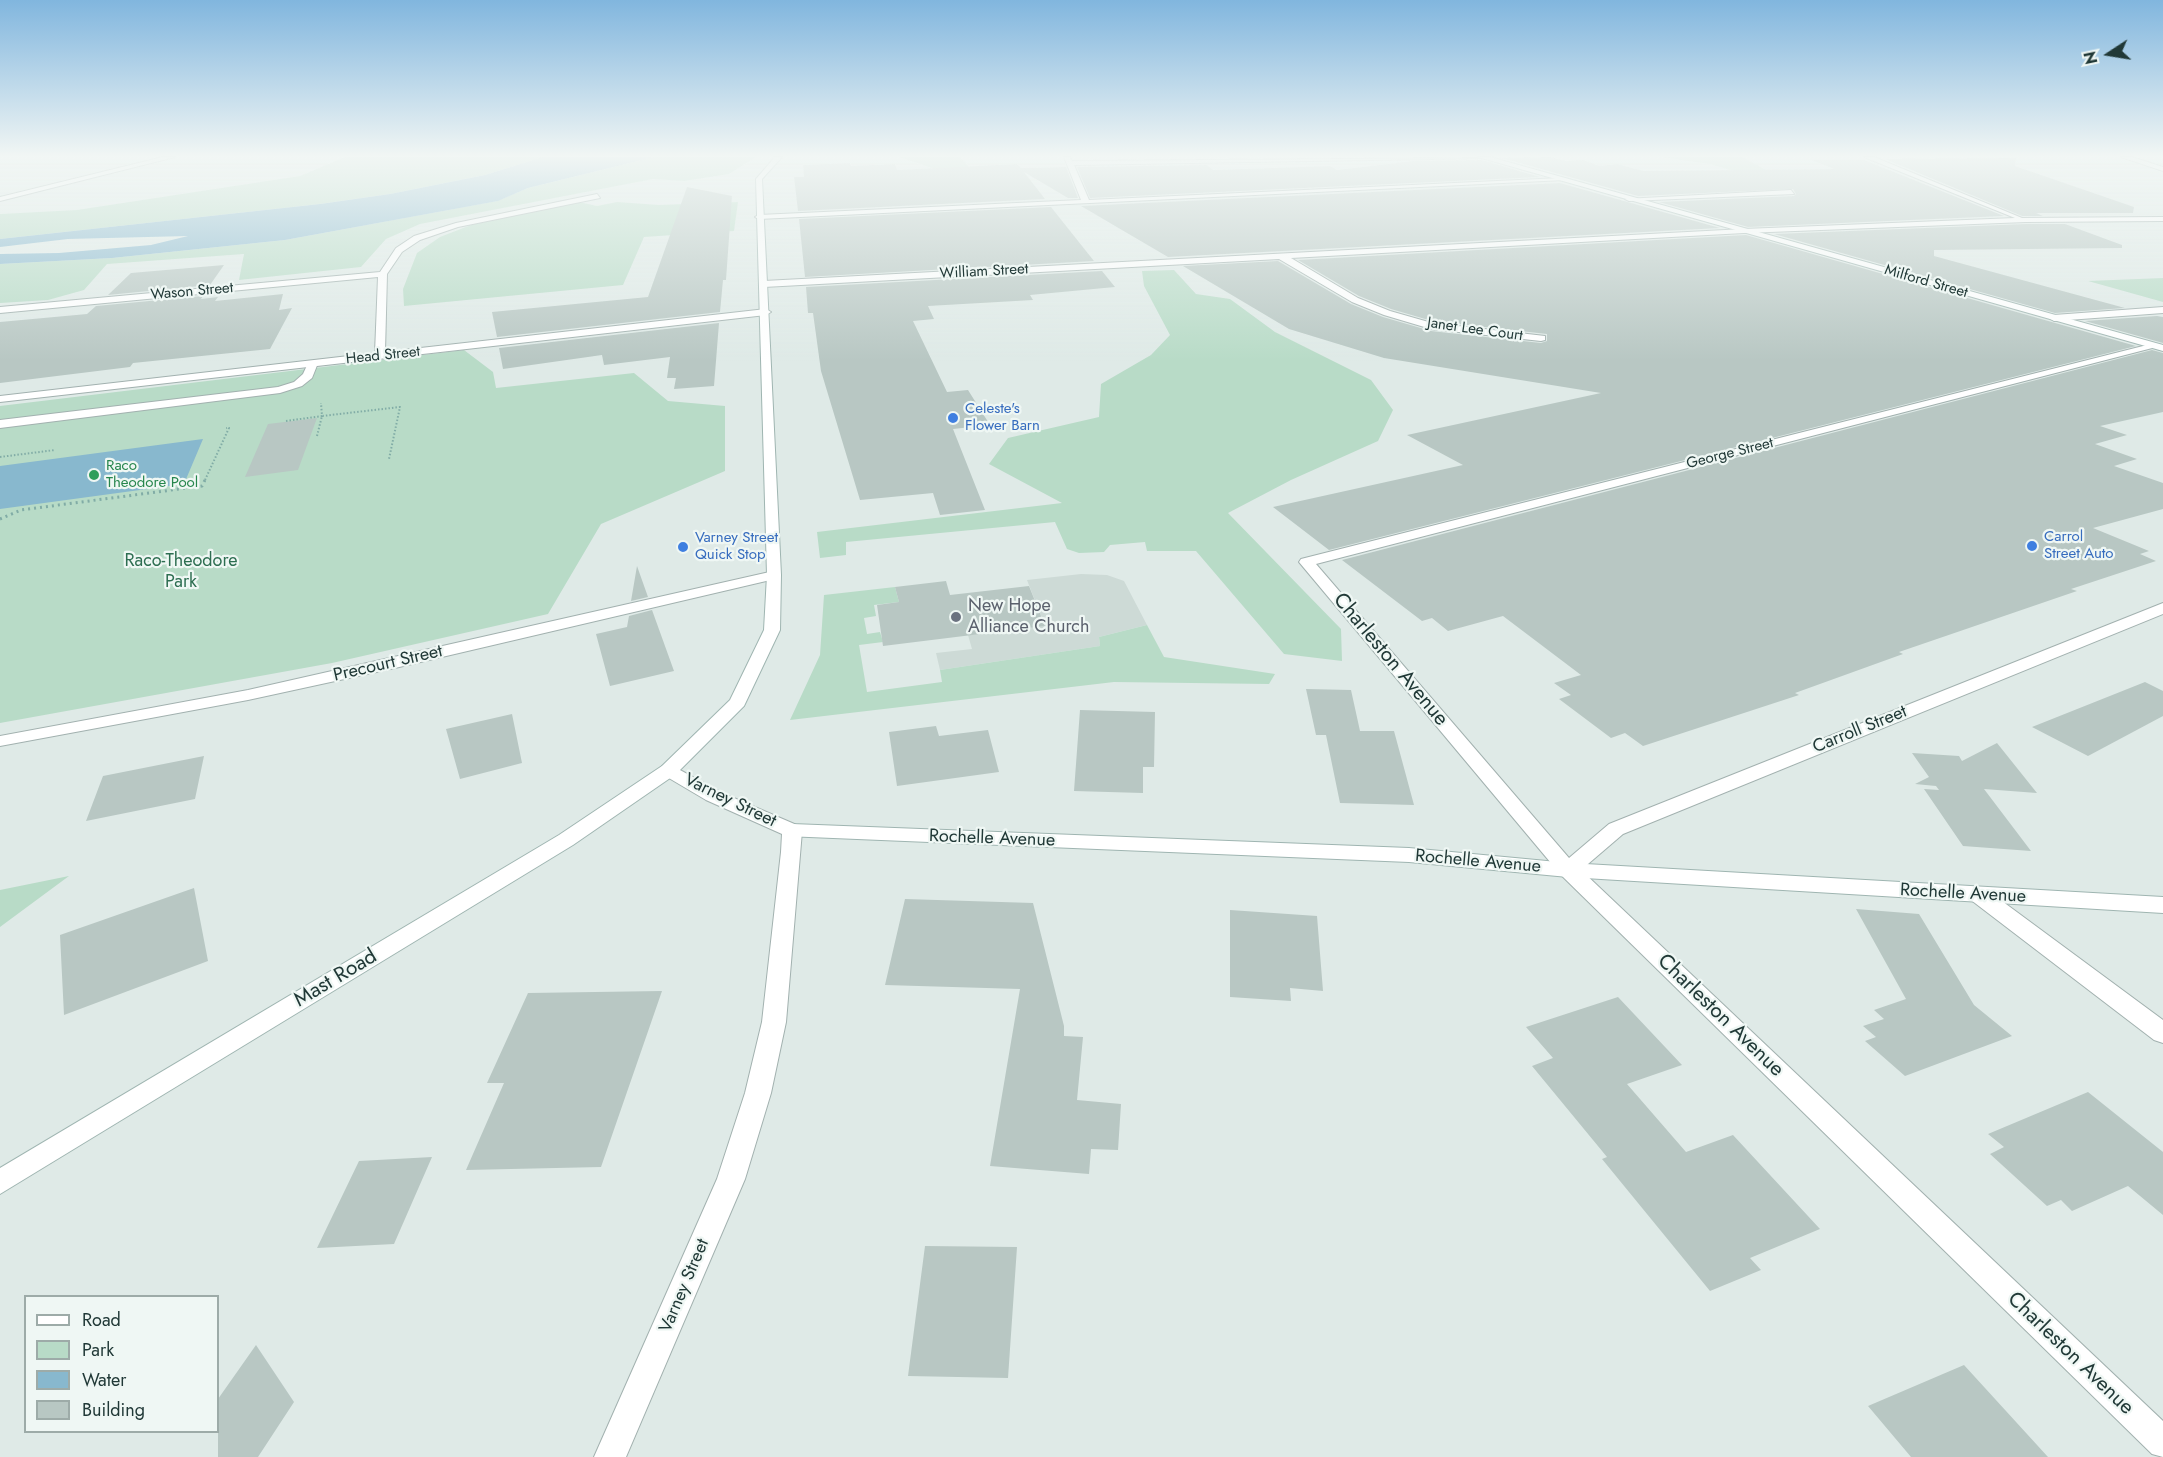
<!DOCTYPE html>
<style>
body{margin:0}
#map{position:relative;width:2163px;height:1457px;overflow:hidden;background:#dfeae7;font-family:Jost,sans-serif}
canvas{display:block}
.legend{position:absolute;left:24px;top:1295px;width:195px;height:138px;box-sizing:border-box;background:#eff7f4;border:2px solid #9daba8;margin:0;padding:8px 10px;list-style:none;font-size:18px;color:#213937}
.legend li{display:flex;align-items:center;gap:12px;height:30px}
.legend b{width:30px;border:2px solid #9daba8}
.north{position:absolute;left:2079px;top:24px;width:60px;height:60px;-webkit-text-stroke:4px #eff7f4;paint-order:stroke;rotate:258deg;font-size:16px;font-weight:700;line-height:24px;text-align:center;color:#213937}
.north::after{content:'';display:block;margin:auto;width:21px;height:27px;background:#213937;clip-path:polygon(50% 0,100% 100%,50% 72%,0 100%)}
</style>
<div id="map">
<canvas width="2163" height="1457"></canvas>
<ul class="legend">
<li><b style="height:8px;background:#fff"></b>Road</li>
<li><b style="height:16px;background:#b8dbc7"></b>Park</li>
<li><b style="height:16px;background:#88b8ce"></b>Water</li>
<li><b style="height:16px;background:#b8c7c3"></b>Building</li>
</ul>
<div class="north">N</div>
</div>
<script>
const context = document.querySelector('canvas').getContext('2d');
context.lineJoin = 'round';
function paint(path, color) { context.fillStyle = color; context.fill(path, 'evenodd'); }
const shape = rows => new Path2D(rows.map(r => 'M' + r).join(''));
function strokePath(path, color, width, dash) { context.strokeStyle = color; context.lineWidth = width; context.lineCap = dash ? 'butt' : 'round'; context.setLineDash(dash || []); context.stroke(path); }
function label(font, color, halo, rows, align = 'center') {
  context.font = font + ' Jost,sans-serif'; context.lineWidth = 4.5; context.setLineDash([]); context.textBaseline = 'middle'; context.strokeStyle = halo; context.fillStyle = color; for (const [text, x, y, turn = 0] of rows) {
    context.save(); context.translate(x, y); context.rotate((+turn || 0) * Math.PI / 180); context.textAlign = isNaN(turn) ? turn : align; if (halo) context.strokeText(text, 0, 0); context.fillText(text, 0, 0); context.restore();
  }
}
const built = shape([
 [1081,574,1107,575,1124,581,1147,625,1099,637,1100,646,940,670,936,653,972,649,968,635,1045,626,1027,580]
]);
const green = shape([
 [345,157,543,157,485,175,390,194,320,204,0,239,0,214,77,210,300,176],
 [654,157,756,157,729,174,684,181,653,179,420,224,386,239,361,267,239,280,244,254,107,264,84,290,48,300,0,303,0,264,112,258,285,240,497,201,528,188],
 [900,157,960,157,969,167,958,177],
 [1662,157,1742,157,1772,173,1745,174,1709,164],
 [579,202,597,206,617,202,659,205,738,202,734,231,644,237,623,285,404,306,403,289,417,253,440,237,471,225],
 [1174,270,1196,294,1230,299,1275,332,1371,380,1393,410,1378,441,1291,480,1228,513,1341,629,1342,661,1284,654,1196,551,1147,551,1145,542,1110,545,1104,552,1079,553,1067,549,1055,522,846,542,846,555,820,558,817,532,1062,503,989,464,1008,438,1099,417,1101,384,1151,355,1170,335,1144,286,1142,271],
 [2163,278,2163,302,2088,281],
 [464,350,493,372,496,388,634,373,668,401,725,406,725,471,601,524,548,614,332,663,0,723,0,406],
 [895,587,899,602,874,605,876,616,864,618,867,634,880,632,883,642,859,645,867,692,942,682,940,670,1100,646,1099,637,1147,625,1164,657,1275,674,1269,684,1114,682,790,720,820,655,824,595],
 [69,876,0,927,0,890]
]);
const water = shape([
 [543,157,654,157,528,188,498,201,285,240,112,258,0,264,0,254,59,253,151,245,188,236,68,239,0,247,0,239,320,204,390,194,485,175],
 [203,439,184,484,0,509,0,466]
]);
const building = shape([
 [1550,157,1566,161,1583,160,1600,166,1617,164,1644,171,1834,169,1812,160,1864,160,2004,216,1748,227,1659,202,1794,196,1796,194,1793,189,1638,196,1502,158],
 [2016,158,2015,166,2134,207,2133,213,2036,213,2043,216,2022,216,1885,159],
 [1482,160,1540,177,1090,198,1077,167,1207,165,1213,170,1330,166,1337,170,1414,161],
 [850,163,851,166,895,164,897,170,1017,164,1021,168,1066,167,1078,198,1068,198,1024,172,1045,199,798,211,794,177,804,177,803,165],
 [1560,183,1720,228,1168,257,1081,206],
 [687,187,732,196,726,280,723,280,720,312,497,337,492,312,648,297],
 [1051,207,1094,261,805,277,799,219],
 [2026,224,2065,224,2122,245,2122,248,1934,250,1934,256,2125,308,2055,313,1774,234],
 [1746,235,2136,346,1329,550,1273,507,1463,465,1407,435,1601,393,1384,358,1289,329,1183,266,1278,261,1351,304,1383,317,1431,331,1541,343,1547,341,1547,334,1432,321,1391,309,1359,296,1298,260],
 [224,265,210,285,108,295,131,273],
 [1102,271,1115,287,1030,295,1033,300,928,306,934,319,913,321,947,392,968,390,990,425,953,429,985,510,940,515,933,493,860,500,821,371,813,313,808,313,806,287],
 [283,294,279,310,292,308,270,349,133,363,130,367,0,383,0,322,87,314,96,306,203,296,201,299,218,297,215,301],
 [2157,316,2163,317,2163,343,2085,321],
 [719,323,714,386,674,389,676,378,667,378,670,357,604,365,602,355,503,369,499,348],
 [2152,350,2163,353,2163,412,2100,426,2127,435,2095,444,2137,459,2114,466,2163,483,2163,509,2093,528,2149,551,2140,554,2156,561,2071,589,2077,591,1899,652,1903,654,1795,693,1799,695,1643,746,1625,733,1611,738,1559,699,1571,695,1554,683,1581,675,1503,616,1448,631,1432,618,1422,621,1342,560],
 [317,418,298,470,245,477,268,424],
 [637,566,648,597,631,601],
 [946,581,950,595,1029,586,1045,626,883,646,877,605,899,602,895,587],
 [652,610,674,671,610,686,596,634,627,627,629,616],
 [2145,682,2163,691,2163,716,2088,756,2032,727],
 [1306,689,1351,690,1360,731,1394,731,1414,805,1340,803,1326,735,1316,735],
 [1080,710,1155,712,1154,767,1143,767,1143,793,1074,791],
 [512,714,522,763,460,779,446,729],
 [936,726,939,736,988,730,999,772,897,786,889,732],
 [1997,743,2037,793,1984,789,2031,851,1963,846,1924,789,1939,790,1936,786,1915,784,1929,777,1912,753,1959,756,1962,761],
 [204,756,195,799,86,821,103,776],
 [194,888,208,961,64,1015,60,935],
 [905,899,1033,903,1064,1026,1064,1036,1083,1037,1077,1100,1121,1104,1118,1150,1091,1149,1089,1174,990,1166,1020,989,885,985],
 [1856,909,1919,914,1974,1005,2012,1036,1905,1076,1865,1041,1876,1037,1863,1026,1884,1019,1874,1010,1906,999],
 [1230,910,1317,916,1323,991,1290,988,1291,1001,1230,997],
 [662,991,601,1167,466,1170,504,1083,487,1083,528,993],
 [1618,997,1682,1065,1627,1084,1686,1152,1733,1135,1820,1229,1750,1258,1761,1270,1710,1291,1602,1159,1607,1157,1532,1066,1553,1058,1526,1027],
 [2088,1092,2163,1152,2163,1215,2128,1186,2072,1211,2061,1200,2047,1206,1990,1154,2004,1147,1988,1134],
 [432,1157,394,1244,317,1248,359,1161],
 [925,1246,1017,1247,1008,1378,908,1376],
 [256,1345,294,1402,258,1457,218,1457,218,1399],
 [1964,1365,2048,1457,1911,1457,1868,1406]
]);
const pathFar1 = shape([
 [286,421,322,416,321,403],
 [317,436,322,416,400,407,389,459],
 [0,457,55,450],
 [205,480,229,428,226,428]
]);
const path = shape([
 [0,519,21,510,202,486,206,478]
]);
const lane = shape([
 [309,361,318,363,312,378,302,386,280,393,0,428,0,420,278,387,294,382,303,374,309,361],
 [1979,888,1987,890,2163,1020,2163,1043,2154,1040,1971,900,1968,895,1971,890,1979,888]
]);
const street = shape([
 [163,157,175,157,0,201,0,197,163,157],
 [1064,157,1070,157,1072,161,1487,158,1074,165,1089,200,1562,178,1565,180,759,219,755,217,759,215,1081,200,1064,157],
 [1864,157,1874,157,2022,218,2163,217,2163,221,2026,222,1744,233,1291,258,1358,298,1390,311,1432,323,1545,336,1545,340,1541,341,1431,329,1384,315,1352,302,1279,259,764,287,759,284,764,281,1744,229,2015,218,1864,157],
 [2121,157,2132,157,2163,167,2163,171,2121,157],
 [1791,190,1794,194,1629,201,1625,199,1791,190],
 [597,194,600,198,458,227,420,240,402,252,387,274,385,352,766,309,771,312,766,315,0,402,0,396,375,353,378,277,0,313,0,307,380,272,396,248,414,236,456,223,597,194],
 [2163,307,2163,313,2054,321,2049,318,2054,315,2163,307],
 [2151,344,2160,346,1316,564,1569,858,1609,824,2163,603,2163,614,1623,834,1581,870,2163,1421,2163,1457,2152,1454,1561,875,1299,562,1301,559,2151,344],
 [774,571,781,575,779,578,395,668,248,700,0,746,0,736,248,690,774,571],
 [669,764,720,792,799,826,802,831,786,1022,771,1093,745,1179,626,1457,594,1457,717,1179,745,1093,762,1022,781,852,782,834,706,800,662,774,660,770,662,766,669,764]
]);
const secondary = shape([
 [775,157,782,157,762,179,781,575,780,630,744,706,676,774,573,845,0,1194,0,1168,559,835,662,766,730,700,764,630,767,575,756,179,775,157],
 [1478,157,1490,157,2163,345,2163,351,1478,157],
 [792,824,1409,848,1568,863,2163,897,2163,913,1568,877,1409,862,785,836,782,831,785,826,792,824]
]);
const markers = [
 [953,418,6,"#3f7fe0"],
 [94,475,6,"#2e9e5b"],
 [2032,546,6,"#3f7fe0"],
 [683,547,6,"#3f7fe0"],
 [956,617,6,"#6b7280"]
];
const farStreetnames = [
 ["William Street",984,272,-3],
 ["Milford Street",1926,282,16],
 ["Wason Street",192,292,-5],
 ["Janet Lee Court",1475,330,8],
 ["Head Street",383,356,-6],
 ["George Street",1730,454,-14]
];
const farShopnames = [
 ["Celeste's",965,409],
 ["Flower Barn",965,426],
 ["Carrol",2044,537],
 ["Street Auto",2044,554],
 ["Varney Street",695,538],
 ["Quick Stop",695,555]
];
const farLeisurenames = [
 ["Raco",106,466],
 ["Theodore Pool",106,483]
];
const parkNames = [
 ["Raco-Theodore",181,562],
 ["Park",181,583]
];
const worshipNames = [
 ["New Hope",968,607],
 ["Alliance Church",968,628]
];
const streetNames = [
 ["Precourt Street",388,664,-13],
 ["Carroll Street",1860,730,-22],
 ["Varney Street",730,801,26],
 ["Rochelle Avenue",992,839,2],
 ["Rochelle Avenue",1478,862,5],
 ["Rochelle Avenue",1963,894,3],
 ["Varney Street",685,1286,-67]
];
const nearStreetnames = [
 ["Charleston Avenue",1390,660,50],
 ["Mast Road",336,979,-31],
 ["Charleston Avenue",1720,1016,44],
 ["Charleston Avenue",2070,1354,44]
];
paint(built, '#cddad6');
paint(green, '#b8dbc7');
paint(water, '#88b8ce');
paint(building, '#b8c7c3');
strokePath(lane, '#a2b1af', 2);
strokePath(street, '#a2b1af', 2);
strokePath(secondary, '#9fb5b1', 2);
strokePath(pathFar1, '#81aca6', 2, [1.5, 2]);
strokePath(path, '#81aca6', 3, [2, 4]);
paint(lane, '#fff');
paint(street, '#fff');
paint(secondary, '#fff');
const sky = context.createLinearGradient(0, 0, 0, 361);
sky.addColorStop(0, '#81b6de');
sky.addColorStop(0.43, '#f1f6f4');
sky.addColorStop(1, '#f1f6f400');
context.fillStyle = sky;
context.fillRect(0, 0, 2163, 361);
for (const [x, y, r, color] of markers) { const dot = new Path2D(); dot.arc(x, y, r, 0, 2 * Math.PI); context.fillStyle = color; context.fill(dot); strokePath(dot, '#eff7f4', 2); }
label('15px', '#213937', '#eff7f4', farStreetnames);
label('15px', '#366cbe', '#eff7f4', farShopnames, 'left');
label('15px', '#27864d', '#eff7f4', farLeisurenames, 'left');
label('18px', '#2d6e51', '#eff7f4', parkNames);
label('18px', '#5b616d', '#eff7f4', worshipNames, 'left');
label('18px', '#213937', '#eff7f4', streetNames);
label('21px', '#213937', '#eff7f4', nearStreetnames);
</script>
